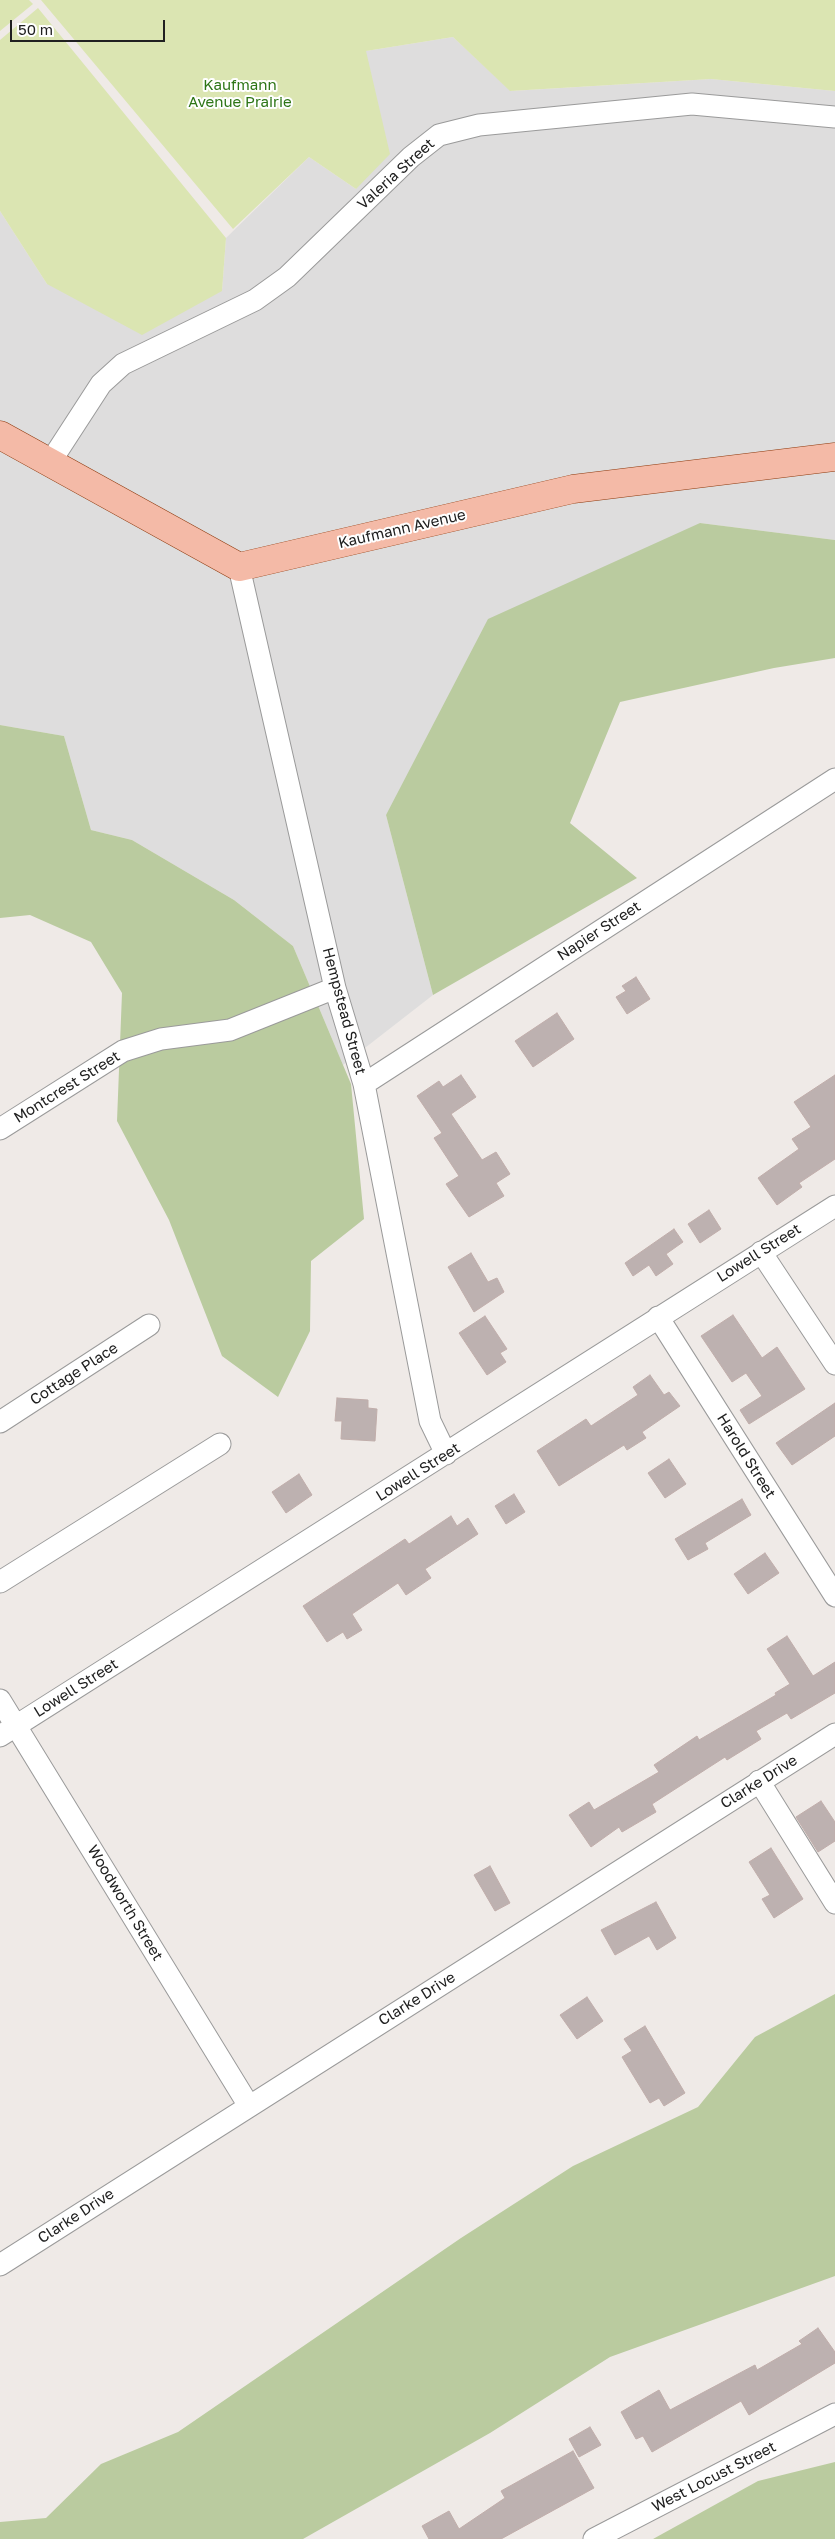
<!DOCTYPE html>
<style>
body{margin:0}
#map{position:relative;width:835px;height:2539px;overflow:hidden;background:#efeae7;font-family:"Golos Text",sans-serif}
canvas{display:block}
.scale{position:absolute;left:10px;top:20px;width:155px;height:22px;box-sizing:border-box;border:2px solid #202020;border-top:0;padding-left:6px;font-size:15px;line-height:18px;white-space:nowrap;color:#202020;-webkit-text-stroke:4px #fff;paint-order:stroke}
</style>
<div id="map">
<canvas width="835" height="2539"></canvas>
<div class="scale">50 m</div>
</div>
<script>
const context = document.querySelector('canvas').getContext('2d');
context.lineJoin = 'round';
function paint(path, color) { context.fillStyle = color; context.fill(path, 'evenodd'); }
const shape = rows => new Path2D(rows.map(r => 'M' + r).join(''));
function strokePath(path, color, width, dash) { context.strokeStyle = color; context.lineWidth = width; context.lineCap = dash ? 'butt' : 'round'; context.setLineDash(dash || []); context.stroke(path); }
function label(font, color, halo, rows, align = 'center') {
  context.font = font + ' "Golos Text",sans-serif'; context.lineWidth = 4; context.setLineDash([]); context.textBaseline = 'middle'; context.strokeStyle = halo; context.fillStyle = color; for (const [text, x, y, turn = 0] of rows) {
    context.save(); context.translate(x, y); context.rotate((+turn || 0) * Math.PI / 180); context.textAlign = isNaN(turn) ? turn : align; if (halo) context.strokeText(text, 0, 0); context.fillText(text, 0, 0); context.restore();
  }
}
const residential = shape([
 [453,37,511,91,711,79,835,91,835,540,700,523,386,815,433,995,343,1065,293,946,234,900,132,840,91,830,64,736,0,725,0,211,47,284,222,291,226,238,309,157,356,189,366,51]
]);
const grass = shape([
 [0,0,29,0,33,4,0,31],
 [41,0,835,0,835,91,711,79,510,91,453,37,366,51,390,154,356,189,309,157,233,229],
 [38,8,226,238,222,291,142,335,47,284,0,211,0,40]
]);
const forest = shape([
 [700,523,835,540,835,658,774,668,620,702,570,823,637,878,433,995,386,815,488,619],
 [0,725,64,736,91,830,132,840,234,900,293,946,351,1084,364,1219,311,1261,310,1331,278,1397,222,1356,169,1220,117,1121,122,993,91,942,30,915,0,918],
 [835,1994,835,2276,610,2357,490,2433,303,2539,0,2539,0,2522,46,2518,101,2464,178,2432,461,2238,573,2166,698,2107,755,2037],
 [835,2462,835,2539,653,2539,758,2481]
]);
const building = shape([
 [636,977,650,999,627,1014,616,997,626,991,622,986,636,977],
 [557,1013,574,1039,533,1067,515,1041,557,1013],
 [461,1075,476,1097,451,1114,482,1160,496,1152,510,1174,496,1183,504,1196,469,1217,446,1184,459,1176,434,1138,442,1133,417,1096,439,1081,443,1087,461,1075],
 [835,1075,835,1159,799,1183,802,1187,777,1205,758,1178,799,1149,792,1139,811,1127,794,1102,835,1075],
 [709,1210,721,1229,700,1243,688,1224,709,1210],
 [674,1229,683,1242,666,1254,673,1264,656,1276,649,1265,633,1276,625,1263,674,1229],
 [471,1253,488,1282,497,1278,504,1292,474,1312,448,1267,471,1253],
 [733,1315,762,1358,777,1347,805,1389,749,1424,740,1410,762,1396,746,1373,732,1382,701,1336,733,1315],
 [485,1316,507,1349,500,1353,506,1362,487,1375,459,1333,485,1316],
 [650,1375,664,1395,669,1392,680,1406,642,1432,646,1438,627,1450,624,1445,559,1486,537,1451,586,1419,591,1426,638,1395,633,1387,650,1375],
 [337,1398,368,1400,368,1408,377,1409,375,1441,341,1439,342,1421,335,1421,337,1398],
 [835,1403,835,1436,792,1465,776,1443,835,1403],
 [669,1459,686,1484,665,1498,648,1473,669,1459],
 [299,1474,312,1495,286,1513,272,1492,299,1474],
 [514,1494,525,1512,506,1524,495,1506,514,1494],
 [742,1499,751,1515,705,1543,708,1549,688,1560,675,1539,742,1499],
 [451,1516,457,1526,468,1518,478,1534,425,1569,431,1578,406,1595,398,1583,352,1614,362,1630,347,1639,343,1632,327,1642,303,1606,405,1539,409,1544,451,1516],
 [765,1553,779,1573,748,1594,734,1574,765,1553],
 [787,1636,813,1676,835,1662,835,1693,791,1719,787,1713,756,1731,761,1739,727,1760,725,1757,652,1804,656,1812,622,1832,619,1827,591,1847,569,1815,589,1802,594,1810,659,1772,654,1765,697,1736,699,1740,776,1695,775,1693,790,1684,767,1649,787,1636],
 [821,1801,835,1822,835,1841,818,1852,796,1817,821,1801],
 [771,1848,803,1899,774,1918,762,1899,770,1895,749,1862,771,1848],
 [490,1866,510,1903,495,1911,474,1875,490,1866],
 [656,1902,676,1938,657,1950,649,1936,615,1955,601,1930,656,1902],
 [587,1997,603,2021,577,2039,560,2015,587,1997],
 [645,2026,685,2093,664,2106,659,2098,650,2103,622,2057,632,2051,624,2039,645,2026],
 [818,2328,835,2352,835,2363,749,2415,741,2401,652,2452,643,2436,636,2439,621,2412,659,2390,670,2410,755,2365,757,2370,802,2344,799,2341,818,2328],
 [590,2427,601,2445,579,2457,569,2439,590,2427],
 [573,2451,594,2488,501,2539,429,2539,422,2526,449,2511,459,2529,505,2498,501,2491,573,2451]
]);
const minor = shape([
 [51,461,101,384,123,364,255,300,287,277,411,157,439,135,479,125,692,104,835,117],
 [239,567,335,988,364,1084,430,1421,446,1454],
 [364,1084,835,779],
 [0,1129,123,1051,161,1039,230,1030,335,988],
 [761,1252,835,1364],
 [658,1317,835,1596],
 [0,1422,149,1325],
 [0,1582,220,1444],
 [0,1700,249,2106],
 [0,1736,835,1206],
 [759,1781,835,1903],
 [0,2265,835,1734],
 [594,2539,835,2414]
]);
const major = shape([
 [0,435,239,567,573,489,835,457]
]);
const parkNames = [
 ["Kaufmann",240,85],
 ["Avenue Prairie",240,102]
];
const streetNames = [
 ["Valeria Street",396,174,-42],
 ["Kaufmann Avenue",402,529,-13],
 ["Napier Street",599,931,-33],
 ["Hempstead Street",344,1011,75],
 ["Montcrest Street",67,1087,-32],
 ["Lowell Street",759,1253,-32],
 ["Cottage Place",74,1374,-33],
 ["Harold Street",746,1456,58],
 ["Lowell Street",418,1472,-32],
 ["Lowell Street",76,1688,-32],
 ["Clarke Drive",759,1782,-32],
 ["Woodworth Street",125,1903,59],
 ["Clarke Drive",417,1999,-32],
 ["Clarke Drive",76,2216,-33],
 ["West Locust Street",714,2477,-27]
];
paint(residential, '#dedddd');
paint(grass, '#dbe5b2');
paint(forest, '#bacb9f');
paint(building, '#bdb1b0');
strokePath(building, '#c0adaa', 1);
strokePath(minor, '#9a9a9a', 23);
strokePath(major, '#8e3a0e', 29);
strokePath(minor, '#fff', 21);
strokePath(major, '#f4baa7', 28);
label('15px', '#2d7516', '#fff', parkNames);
label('15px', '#202020', '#fff', streetNames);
</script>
